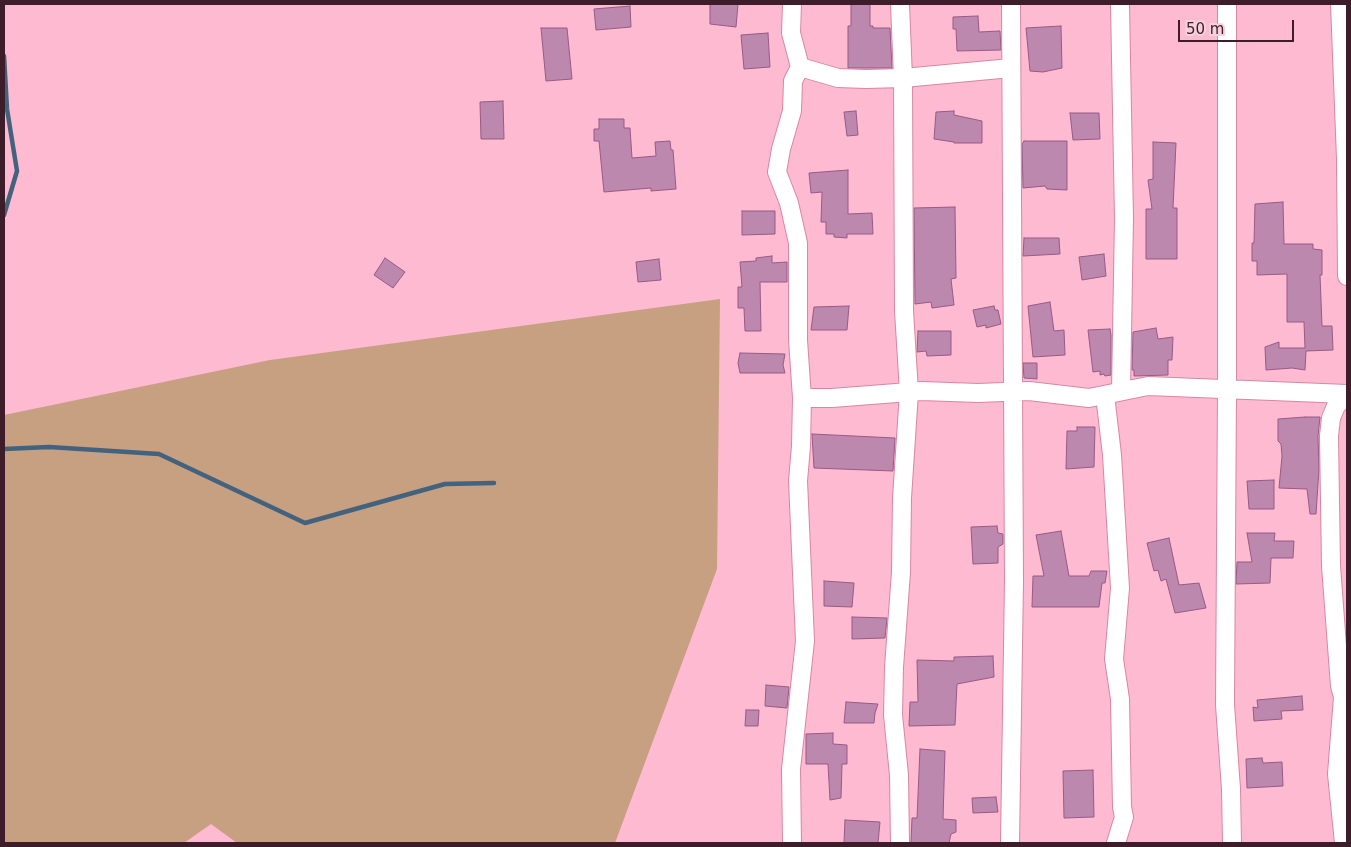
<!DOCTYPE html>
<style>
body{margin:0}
#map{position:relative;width:1351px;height:847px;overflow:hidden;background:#febad0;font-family:"DejaVu Sans",sans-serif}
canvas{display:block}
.frame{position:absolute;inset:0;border:5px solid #3d1d29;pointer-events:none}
.scale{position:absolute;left:1178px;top:20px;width:116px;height:22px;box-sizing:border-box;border:2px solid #3d1d29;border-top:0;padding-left:6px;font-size:15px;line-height:18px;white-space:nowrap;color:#3d1d29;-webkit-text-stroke:4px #f5d2dd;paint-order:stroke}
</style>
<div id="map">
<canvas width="1351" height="847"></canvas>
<div class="frame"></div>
<div class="scale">50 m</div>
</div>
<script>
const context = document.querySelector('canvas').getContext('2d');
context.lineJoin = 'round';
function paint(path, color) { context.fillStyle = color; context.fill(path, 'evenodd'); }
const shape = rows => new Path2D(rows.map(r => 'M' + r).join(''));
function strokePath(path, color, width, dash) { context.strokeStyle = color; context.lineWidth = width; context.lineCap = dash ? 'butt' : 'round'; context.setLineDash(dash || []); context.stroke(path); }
const green = shape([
 [720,299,717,569,615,843,237,843,211,824,184,843,4,843,4,415,270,360]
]);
const stream = shape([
 [4,56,7,109,17,171,4,215],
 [4,449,49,447,159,454,305,523,445,484,494,483]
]);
const building = shape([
 [710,4,738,4,736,27,710,24,710,4],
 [851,4,870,4,870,26,873,26,873,28,890,28,892,68,848,68,848,26,851,26,851,4],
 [630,6,631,27,596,30,594,9,630,6],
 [978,16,979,32,1000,31,1001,50,957,51,956,29,953,29,953,17,978,16],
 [1061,26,1062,68,1043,72,1030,71,1026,28,1061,26],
 [541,28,567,28,572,79,546,81,541,28],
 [768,33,770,67,744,69,741,35,768,33],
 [503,101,504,139,481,139,480,102,503,101],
 [856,111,858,135,847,136,844,112,856,111],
 [954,111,954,115,982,121,982,143,954,143,954,142,934,139,936,112,954,111],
 [1070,113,1099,113,1100,139,1073,140,1070,113],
 [599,119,624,119,624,128,630,128,632,158,656,156,655,142,670,141,671,150,673,150,676,189,651,191,651,188,604,192,599,141,594,141,594,129,599,129,599,119],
 [1024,141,1067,141,1067,190,1047,189,1045,186,1023,188,1022,144,1024,141],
 [1153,142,1176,143,1173,208,1177,208,1177,259,1146,259,1146,209,1152,209,1148,180,1153,179,1153,142],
 [848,170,848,214,872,213,873,234,847,234,847,238,834,237,834,234,826,234,826,222,821,222,822,192,811,193,809,173,848,170],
 [1283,202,1284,244,1313,244,1313,249,1322,250,1322,275,1320,275,1322,326,1332,326,1333,350,1306,351,1305,370,1292,368,1266,370,1265,347,1279,342,1279,348,1305,348,1304,322,1287,322,1287,274,1257,275,1257,261,1252,261,1252,243,1254,243,1255,204,1283,202],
 [955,207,956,278,951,279,954,305,932,308,931,302,915,304,914,208,955,207],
 [742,211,775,211,775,234,742,235,742,211],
 [1024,238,1059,238,1060,254,1023,256,1024,238],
 [1104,254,1106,276,1082,280,1079,257,1104,254],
 [772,256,772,263,787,262,787,282,760,282,761,331,745,331,744,308,738,308,738,287,742,287,740,262,756,261,756,258,772,256],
 [385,258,405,272,393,288,374,275,385,258],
 [659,259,661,280,638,282,636,262,659,259],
 [1050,302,1054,331,1064,330,1065,355,1033,357,1028,306,1050,302],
 [849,306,847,330,811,330,814,307,849,306],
 [994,306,995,310,998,310,1001,324,986,328,986,325,977,327,973,310,994,306],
 [1156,328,1158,339,1173,337,1172,360,1168,360,1168,375,1134,376,1134,370,1132,370,1133,332,1156,328],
 [1110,329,1111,335,1111,375,1105,376,1104,374,1100,375,1100,371,1093,372,1088,330,1110,329],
 [918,331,951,331,951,355,927,356,926,351,917,352,918,331],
 [740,353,785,354,783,365,785,373,740,373,738,363,740,353],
 [1023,363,1037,363,1037,379,1024,378,1023,363],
 [1305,417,1320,417,1318,436,1319,469,1316,514,1310,514,1307,489,1279,488,1282,456,1281,444,1278,441,1278,419,1305,417],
 [1077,427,1095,427,1094,467,1066,469,1067,431,1077,431,1077,427],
 [812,434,895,438,893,471,814,468,812,434],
 [1274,480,1274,509,1249,509,1247,481,1274,480],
 [997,526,998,533,1003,534,1003,544,998,547,998,563,973,564,971,527,997,526],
 [1061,531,1069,576,1089,576,1091,571,1107,571,1105,583,1102,583,1099,607,1032,607,1033,576,1044,576,1036,535,1061,531],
 [1247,533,1275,533,1274,541,1294,541,1293,558,1271,558,1270,583,1236,584,1237,562,1252,562,1247,533],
 [1169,538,1179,585,1199,583,1206,608,1175,613,1166,579,1161,581,1158,570,1154,571,1147,543,1169,538],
 [824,581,854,583,852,607,824,606,824,581],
 [852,617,887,618,885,638,852,639,852,617],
 [993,656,994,677,957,684,955,725,909,726,910,702,918,702,917,660,954,661,954,657,993,656],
 [766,685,789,687,787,708,765,706,766,685],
 [1302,696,1303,710,1281,711,1282,719,1254,721,1253,707,1258,708,1257,700,1302,696],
 [846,702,878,704,875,713,874,723,844,723,846,702],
 [746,710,759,710,758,726,745,726,746,710],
 [833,733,833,744,847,745,847,764,842,764,841,798,830,800,828,764,806,764,806,734,833,733],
 [920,749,945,751,943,819,956,820,956,832,951,834,949,843,911,843,912,818,917,818,920,749],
 [1262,758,1263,763,1282,762,1283,786,1247,788,1246,759,1262,758],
 [1093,770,1094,817,1064,818,1063,771,1093,770],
 [996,797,998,812,973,813,972,798,996,797],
 [845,820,880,822,878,843,844,843,845,820]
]);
const minor = shape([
 [792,4,791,33,800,67,838,78,866,79,903,78,1011,68],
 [1120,4,1124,218,1121,391],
 [1227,4,1227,391,1225,705,1231,789,1232,843],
 [1340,4,1346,159,1347,276],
 [800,67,793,81,792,111,781,149,777,172,789,203,798,243,798,340,802,398],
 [1105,395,1112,455,1120,588,1114,659,1120,699,1122,807,1124,817,1116,843],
 [1347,395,1336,406,1331,418,1329,436,1331,566,1340,686,1343,697,1347,698],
 [1343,697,1337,774,1344,843],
 [792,843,791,769,805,641,798,481,801,446,802,398,832,398,922,391,978,393,1029,391,1089,398,1148,386,1347,394],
 [900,843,899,775,893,715,894,667,901,572,902,498,909,392,904,311,903,78,900,4],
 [1010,843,1014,580,1011,4]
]);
paint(green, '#c79f81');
strokePath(stream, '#43627e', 4.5);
paint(building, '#bd88ad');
strokePath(building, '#985987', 1);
strokePath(minor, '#d787a3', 20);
strokePath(minor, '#fff', 18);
</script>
